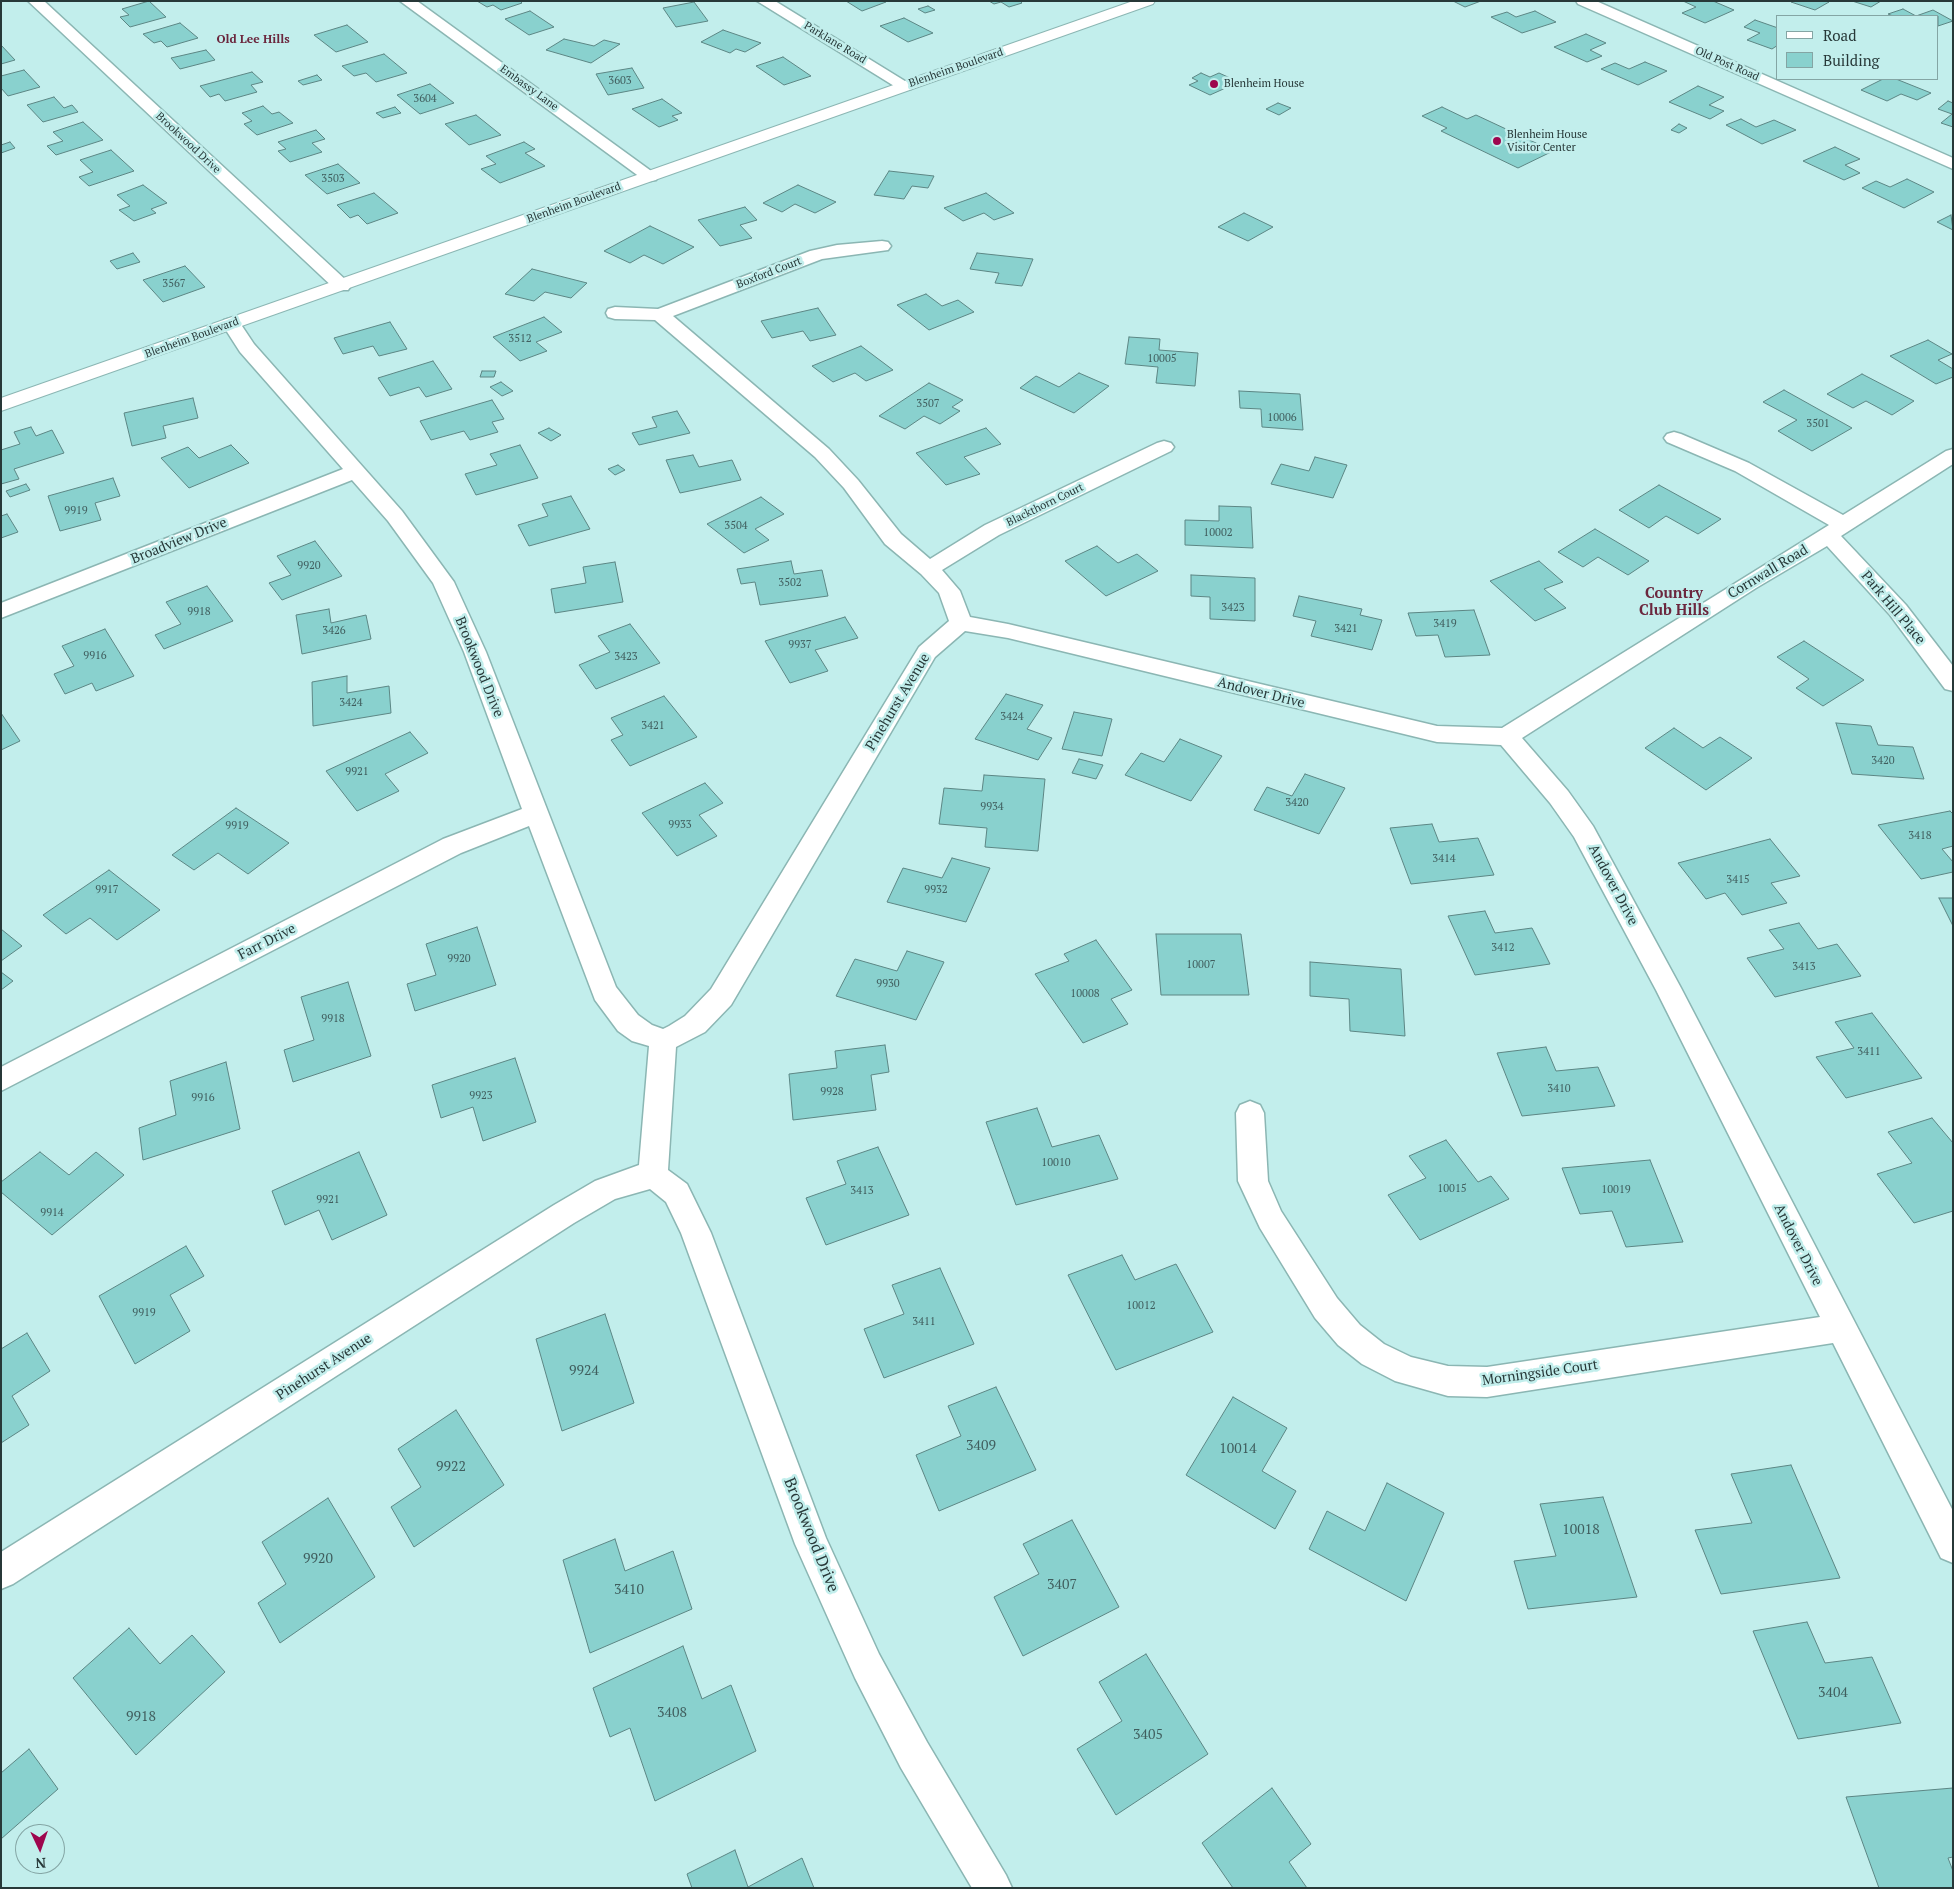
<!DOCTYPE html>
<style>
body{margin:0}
#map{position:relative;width:1954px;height:1889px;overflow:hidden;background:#c2eeec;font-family:"PT Serif",serif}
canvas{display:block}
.frame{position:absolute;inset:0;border:2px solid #273838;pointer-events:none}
.legend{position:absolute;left:1776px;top:15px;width:162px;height:65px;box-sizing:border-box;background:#c2eeec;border:1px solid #84a5a4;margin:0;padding:6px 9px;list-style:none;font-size:15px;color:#273838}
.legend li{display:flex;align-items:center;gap:10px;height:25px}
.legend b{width:25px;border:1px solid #84a5a4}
.north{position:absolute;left:15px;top:1824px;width:50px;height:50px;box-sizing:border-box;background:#c2eeec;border:1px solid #84a5a4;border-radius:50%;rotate:177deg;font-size:14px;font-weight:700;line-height:20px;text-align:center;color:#273838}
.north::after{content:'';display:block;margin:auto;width:18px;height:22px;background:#9e064e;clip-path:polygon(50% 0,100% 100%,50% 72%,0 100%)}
</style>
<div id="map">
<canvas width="1954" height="1889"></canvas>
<div class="frame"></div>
<ul class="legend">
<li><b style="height:6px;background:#fff"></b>Road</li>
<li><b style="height:14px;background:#89d1ce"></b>Building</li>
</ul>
<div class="north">N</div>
</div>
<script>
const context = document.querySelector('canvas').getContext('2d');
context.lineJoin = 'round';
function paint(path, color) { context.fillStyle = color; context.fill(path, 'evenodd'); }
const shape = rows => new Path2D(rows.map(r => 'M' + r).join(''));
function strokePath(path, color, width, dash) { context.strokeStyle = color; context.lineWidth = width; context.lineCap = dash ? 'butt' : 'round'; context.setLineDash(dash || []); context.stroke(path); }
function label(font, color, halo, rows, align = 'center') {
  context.font = font + ' "PT Serif",serif'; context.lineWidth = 5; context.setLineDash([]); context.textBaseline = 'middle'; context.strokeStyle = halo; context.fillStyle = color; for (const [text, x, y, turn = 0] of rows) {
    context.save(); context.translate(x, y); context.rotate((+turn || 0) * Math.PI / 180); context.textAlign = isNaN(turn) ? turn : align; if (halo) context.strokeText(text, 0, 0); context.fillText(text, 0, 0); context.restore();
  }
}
const building = shape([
 [149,1,166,17,130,27,120,17,129,15,122,9,149,1],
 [477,1,520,1,522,3,501,10,493,5,487,7,477,1],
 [846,1,884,1,886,2,862,11,846,1],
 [989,1,1020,1,1022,3,1009,7,1001,2,994,4,989,1],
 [1453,1,1481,1,1465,7,1453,1],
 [1713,1,1734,10,1705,23,1682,13,1696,7,1683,1,1713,1],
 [1793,1,1826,1,1829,2,1815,10,1791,2,1793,1],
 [1852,1,1881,1,1871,7,1852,1],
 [694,2,708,21,676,27,663,8,694,2],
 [928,6,935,10,925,13,918,9,928,6],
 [1903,9,1916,16,1933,10,1953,21,1938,26,1938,16,1893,16,1888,14,1903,9],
 [530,11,554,27,529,35,505,19,530,11],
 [1535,11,1556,22,1522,33,1491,17,1507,12,1516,17,1535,11],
 [904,18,933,33,908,42,880,26,904,18],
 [1755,20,1778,28,1778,45,1772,49,1747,40,1760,33,1744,27,1755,20],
 [180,23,198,38,167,47,161,41,154,43,143,34,180,23],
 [347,25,368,42,336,52,314,35,347,25],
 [723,30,761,43,745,52,736,49,730,53,701,42,723,30],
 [1586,34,1606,43,1590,50,1602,56,1587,62,1554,47,1586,34],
 [564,39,594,46,604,40,620,44,591,63,546,50,564,39],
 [1,45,15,60,1,64,1,45],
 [206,50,215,60,180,69,171,58,206,50],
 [384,54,407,73,376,82,366,73,354,76,342,66,384,54],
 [783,57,811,76,784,85,756,66,783,57],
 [1645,62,1667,71,1638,85,1601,69,1615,63,1629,69,1645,62],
 [632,68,644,88,608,95,596,74,632,68],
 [24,70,40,87,8,96,1,88,1,76,24,70],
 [252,72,263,82,251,85,257,92,225,101,219,94,210,97,200,86,252,72],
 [1201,73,1210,77,1219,73,1239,82,1210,95,1189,85,1198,81,1192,78,1201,73],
 [317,75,322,80,303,85,298,81,317,75],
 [1883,79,1896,79,1931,93,1917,100,1901,94,1887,101,1861,90,1883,79],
 [430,84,454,103,420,114,397,95,430,84],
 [1698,86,1724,97,1709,105,1724,111,1710,119,1669,102,1698,86],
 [54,97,64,108,72,105,78,112,43,122,27,105,54,97],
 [662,99,682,113,672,116,678,120,659,127,632,109,662,99],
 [1948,101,1953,103,1953,127,1941,123,1952,114,1938,109,1948,101],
 [1278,103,1291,108,1279,115,1266,109,1278,103],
 [263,106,272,114,279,112,293,123,257,135,244,124,252,121,242,113,263,106],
 [395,107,401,113,383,118,376,113,395,107],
 [1442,107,1467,119,1476,115,1553,151,1518,168,1441,131,1447,128,1422,116,1442,107],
 [476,115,501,135,469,145,445,124,476,115],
 [1741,119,1756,127,1774,120,1796,130,1762,144,1726,125,1741,119],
 [83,122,103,140,56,155,47,146,63,141,53,132,83,122],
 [1679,124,1687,128,1679,133,1671,130,1679,124],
 [316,130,325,139,312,143,322,152,290,162,278,151,286,149,278,142,316,130],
 [10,142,15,148,1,153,1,145,10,142],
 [524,142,535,149,525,153,545,166,500,183,481,169,496,164,486,156,524,142],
 [1835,147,1860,159,1845,165,1860,173,1844,180,1803,161,1835,147],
 [111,150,134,171,89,186,79,177,93,172,80,160,111,150],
 [338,164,360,183,327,194,305,175,338,164],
 [889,171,934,176,928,188,912,186,904,199,874,195,889,171],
 [1907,179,1934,192,1904,208,1862,188,1876,181,1890,187,1907,179],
 [143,185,167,203,151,209,156,213,134,221,119,210,130,206,117,195,143,185],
 [798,185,836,202,815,213,795,204,782,212,763,203,798,185],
 [374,193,398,213,367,224,358,215,350,218,337,205,374,193],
 [986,193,1014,213,994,220,984,213,963,221,944,208,986,193],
 [745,207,757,220,740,225,752,238,720,246,698,220,745,207],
 [1244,213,1273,227,1248,241,1218,227,1244,213],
 [1951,215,1953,230,1937,222,1951,215],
 [650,226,694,247,663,264,644,255,630,263,604,251,650,226],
 [133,253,140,262,117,269,110,261,133,253],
 [977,253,1033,259,1022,286,995,283,999,273,970,269,977,253],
 [185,266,205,287,163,302,143,280,185,266],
 [532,269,587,283,571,298,545,292,534,301,505,294,532,269],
 [926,294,942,306,958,300,974,312,929,330,897,305,926,294],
 [818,308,836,335,810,341,803,331,772,338,761,321,818,308],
 [544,317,562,332,536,342,547,351,520,361,493,337,544,317],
 [390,322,407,349,379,356,373,346,343,354,334,338,390,322],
 [1129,337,1160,339,1159,350,1198,353,1195,386,1156,383,1158,367,1125,364,1129,337],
 [1928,340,1952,354,1938,360,1953,369,1953,377,1936,384,1890,356,1928,340],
 [861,346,893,370,866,381,855,373,833,382,812,366,861,346],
 [433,361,452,389,426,397,419,387,390,396,378,378,433,361],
 [482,371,496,371,494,377,480,377,482,371],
 [1079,373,1109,386,1074,413,1020,388,1036,376,1059,387,1079,373],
 [1862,374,1914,401,1892,415,1866,401,1853,408,1827,394,1862,374],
 [501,382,513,391,502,396,490,387,501,382],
 [929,383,963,400,952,407,960,411,940,424,924,416,905,429,879,416,929,383],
 [1784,390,1852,428,1812,451,1778,431,1797,420,1763,402,1784,390],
 [1239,391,1300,394,1303,430,1262,427,1261,409,1240,408,1239,391],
 [193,398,198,418,163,426,166,438,132,446,124,413,193,398],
 [492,400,504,419,492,422,498,432,470,440,464,431,431,440,420,421,492,400],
 [677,411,690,433,639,445,632,433,657,427,652,417,677,411],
 [31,427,36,436,52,430,64,453,14,469,19,479,1,484,1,450,20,444,14,432,31,427],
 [549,428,561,435,551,441,538,433,549,428],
 [986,428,1001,444,964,457,980,474,946,485,916,453,986,428],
 [231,445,249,463,189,488,161,458,188,447,199,458,231,445],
 [520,445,538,478,476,495,465,474,497,465,490,454,520,445],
 [693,455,699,467,732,460,741,480,680,493,666,460,693,455],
 [1315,457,1347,465,1333,498,1271,484,1281,464,1309,471,1315,457],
 [618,465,625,470,615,475,608,469,618,465],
 [113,478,120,496,95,503,101,520,60,531,48,496,113,478],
 [26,484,30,490,10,497,6,491,26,484],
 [1659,485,1721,519,1698,534,1666,516,1649,528,1619,510,1659,485],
 [571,496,590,529,529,546,518,525,548,516,542,504,571,496],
 [761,497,784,514,755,529,769,540,744,553,707,524,761,497],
 [1219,506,1251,507,1253,548,1185,545,1185,520,1219,521,1219,506],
 [7,514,18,532,1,538,1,516,7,514],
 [1595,529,1649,561,1628,575,1598,557,1583,567,1558,552,1595,529],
 [315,541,342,576,282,600,269,583,291,575,277,556,315,541],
 [1097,546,1118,563,1137,554,1158,571,1106,596,1065,561,1097,546],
 [791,561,794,574,822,570,828,596,760,605,755,582,741,584,737,569,791,561],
 [1539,561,1563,582,1544,589,1566,608,1535,621,1490,581,1539,561],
 [615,562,623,602,555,613,551,589,586,583,583,567,615,562],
 [1191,575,1255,578,1255,621,1210,619,1210,597,1191,596,1191,575],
 [207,586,233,621,164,649,155,635,181,624,166,602,207,586],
 [1299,596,1362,609,1360,615,1382,620,1372,650,1311,636,1316,621,1293,616,1299,596],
 [329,609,331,623,366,615,371,639,302,654,296,615,329,609],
 [1474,610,1490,655,1445,657,1438,635,1416,636,1408,613,1474,610],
 [845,617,858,638,815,650,828,671,790,683,765,641,845,617],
 [630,624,660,663,596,689,579,665,610,652,598,636,630,624],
 [105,629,134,676,96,691,92,683,65,694,54,674,74,666,62,646,105,629],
 [1804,641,1864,680,1823,706,1796,688,1809,679,1777,657,1804,641],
 [347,676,347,693,389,686,391,713,313,726,312,682,347,676],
 [1006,694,1043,705,1027,729,1052,738,1038,760,975,739,1006,694],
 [664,696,697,737,630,766,611,740,623,735,611,718,664,696],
 [1074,712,1112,719,1102,756,1062,749,1074,712],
 [1,713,20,741,1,750,1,713],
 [1836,723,1871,726,1878,745,1913,747,1924,779,1852,774,1836,723],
 [1674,728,1703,748,1720,737,1752,758,1706,790,1645,748,1674,728],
 [410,732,428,753,385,774,399,791,357,811,326,771,410,732],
 [1180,739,1222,756,1191,801,1125,775,1141,753,1164,762,1180,739],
 [1079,759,1103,765,1096,779,1072,773,1079,759],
 [1305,774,1345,788,1319,834,1254,810,1267,787,1292,796,1305,774],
 [984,775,1045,779,1038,851,985,847,987,828,939,824,944,788,982,791,984,775],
 [705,783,723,803,699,815,717,836,677,856,642,813,705,783],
 [236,808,289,843,248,874,218,853,194,870,172,855,236,808],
 [1950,811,1953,814,1953,846,1942,849,1953,862,1953,872,1921,879,1878,825,1950,811],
 [1432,824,1439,842,1478,838,1494,875,1411,884,1390,828,1432,824],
 [1770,839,1800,876,1771,883,1787,903,1742,915,1725,893,1706,899,1678,863,1770,839],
 [952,858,990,868,966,922,887,902,903,868,942,878,952,858],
 [109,870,160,910,117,940,90,918,66,934,43,915,109,870],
 [1939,898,1953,898,1953,926,1939,898],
 [1485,911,1495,933,1532,928,1550,964,1475,975,1448,916,1485,911],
 [1799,923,1818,949,1837,944,1861,976,1775,997,1747,958,1784,949,1769,930,1799,923],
 [477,927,496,985,415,1011,407,984,436,975,426,944,477,927],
 [1,929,22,946,1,961,1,929],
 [1156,934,1241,934,1249,995,1161,995,1156,934],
 [1096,940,1132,990,1111,999,1128,1024,1083,1043,1035,974,1069,961,1064,954,1096,940],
 [907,951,944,962,916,1020,836,996,855,959,897,971,907,951],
 [1310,962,1401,969,1405,1036,1350,1031,1349,999,1310,996,1310,962],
 [1,972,13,981,1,990,1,972],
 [348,982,371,1056,293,1082,284,1050,314,1040,301,997,348,982],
 [1872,1013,1922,1078,1846,1098,1816,1057,1854,1048,1835,1022,1872,1013],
 [885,1045,889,1072,871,1075,876,1110,793,1120,789,1074,837,1068,835,1051,885,1045],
 [1546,1047,1556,1071,1598,1067,1615,1106,1522,1116,1497,1053,1546,1047],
 [515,1058,536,1122,483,1141,473,1107,441,1118,432,1085,515,1058],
 [226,1062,240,1129,143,1160,139,1128,176,1115,170,1081,226,1062],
 [1037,1108,1052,1147,1099,1135,1118,1179,1016,1205,986,1122,1037,1108],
 [1932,1118,1953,1143,1953,1211,1914,1223,1877,1174,1912,1163,1888,1132,1932,1118],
 [1446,1140,1478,1182,1491,1176,1509,1199,1420,1240,1388,1195,1426,1178,1409,1156,1446,1140],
 [878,1147,909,1215,826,1245,806,1198,846,1184,837,1161,878,1147],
 [40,1152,69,1175,96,1152,124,1175,52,1235,1,1192,1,1182,40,1152],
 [359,1152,387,1215,332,1240,319,1210,285,1225,272,1191,359,1152],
 [1650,1160,1683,1242,1626,1247,1612,1211,1580,1214,1562,1168,1650,1160],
 [186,1246,204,1276,170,1295,190,1331,135,1364,99,1296,186,1246],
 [1122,1255,1135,1280,1176,1264,1213,1332,1116,1370,1068,1275,1122,1255],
 [940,1268,974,1344,884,1378,864,1329,904,1314,892,1285,940,1268],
 [605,1314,634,1403,562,1431,536,1339,605,1314],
 [27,1333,50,1371,12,1396,29,1425,1,1443,1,1349,27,1333],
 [996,1387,1036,1470,939,1511,916,1455,961,1436,948,1406,996,1387],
 [1233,1397,1287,1428,1262,1471,1296,1491,1275,1529,1186,1475,1233,1397],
 [456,1410,504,1485,414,1547,391,1507,421,1487,398,1449,456,1410],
 [1791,1465,1840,1578,1721,1594,1695,1530,1752,1523,1731,1474,1791,1465],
 [1387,1483,1444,1513,1406,1601,1309,1549,1327,1511,1365,1531,1387,1483],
 [1603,1497,1637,1597,1528,1609,1514,1561,1556,1556,1540,1504,1603,1497],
 [328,1498,375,1577,280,1643,258,1603,286,1584,262,1542,328,1498],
 [1072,1520,1119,1607,1023,1656,994,1597,1039,1574,1023,1544,1072,1520],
 [615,1539,625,1571,673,1551,692,1609,590,1653,563,1560,615,1539],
 [1807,1622,1825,1663,1872,1657,1901,1723,1798,1739,1753,1631,1807,1622],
 [129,1628,160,1664,192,1635,225,1672,136,1755,73,1678,129,1628],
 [683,1646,702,1699,731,1685,756,1751,655,1801,630,1728,610,1737,593,1688,683,1646],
 [1146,1654,1208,1754,1116,1815,1077,1749,1122,1721,1099,1682,1146,1654],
 [29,1749,58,1789,1,1839,1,1773,29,1749],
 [1272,1788,1311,1844,1289,1862,1307,1888,1233,1888,1202,1843,1272,1788],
 [1953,1788,1953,1857,1948,1858,1953,1871,1953,1888,1879,1888,1846,1797,1953,1788],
 [735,1850,748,1887,802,1858,814,1888,692,1888,687,1874,735,1850]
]);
const street = shape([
 [28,1,44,1,348,282,351,286,348,290,336,290,28,1],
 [400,1,417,1,658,176,656,180,650,181,644,180,400,1],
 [757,1,775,1,913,86,911,89,899,89,757,1],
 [1576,1,1596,1,1953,158,1953,169,1578,4,1576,1],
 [882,241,888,242,891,246,888,250,822,259,673,316,829,449,858,480,901,534,930,559,985,525,1157,443,1164,441,1171,443,1174,447,1171,451,999,535,942,570,960,591,970,617,1008,624,1437,726,1502,728,1829,525,1735,471,1667,442,1664,438,1667,434,1674,432,1681,434,1749,463,1843,515,1946,451,1953,449,1953,464,1841,536,1906,605,1953,666,1953,691,1945,689,1890,615,1827,546,1756,588,1522,738,1568,791,1593,826,1681,988,1953,1511,1953,1563,1941,1558,1833,1343,1487,1397,1448,1396,1395,1381,1362,1364,1338,1345,1315,1318,1260,1228,1238,1181,1236,1113,1240,1105,1250,1101,1260,1105,1264,1113,1268,1181,1281,1211,1337,1298,1360,1325,1384,1344,1411,1357,1448,1366,1487,1367,1820,1317,1656,990,1574,837,1550,803,1501,745,1437,742,1008,638,965,631,935,657,731,1005,705,1032,676,1047,668,1170,687,1184,711,1233,826,1538,879,1654,927,1742,1006,1875,1012,1888,972,1888,901,1768,855,1678,795,1544,681,1233,666,1202,650,1189,615,1199,574,1223,13,1584,1,1589,1,1552,554,1205,595,1181,639,1165,649,1046,632,1041,618,1031,595,1000,529,826,461,853,1,1091,1,1067,443,839,522,809,464,652,433,583,388,521,352,480,1,618,1,603,343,469,240,352,222,324,224,320,231,318,238,320,254,344,402,511,454,582,486,652,616,987,638,1015,652,1025,663,1029,669,1026,685,1016,711,989,919,647,949,621,939,593,921,574,885,544,844,488,815,457,655,320,615,319,608,317,606,313,608,309,615,307,658,309,810,251,837,245,882,241]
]);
const secondary = shape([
 [1133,1,1155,1,1153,4,1,411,1,398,1133,1]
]);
const markers = [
 [1214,84,5,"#9e064e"],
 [1497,141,5,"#9e064e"]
];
const farStreetnames = [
 ["Parklane Road",835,43,31],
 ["Old Post Road",1727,64,24],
 ["Blenheim Boulevard",956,68,-19],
 ["Embassy Lane",529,88,36],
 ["Brookwood Drive",188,143,43],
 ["Blenheim Boulevard",574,203,-20],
 ["Boxford Court",769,273,-21],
 ["Blenheim Boulevard",192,338,-20],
 ["Blackthorn Court",1045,505,-26]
];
const numberNames = [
 ["3603",620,81],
 ["3604",425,99],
 ["3503",333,179],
 ["3567",174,284],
 ["3512",520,339],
 ["10005",1162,359],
 ["3507",928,404],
 ["10006",1282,418],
 ["3501",1818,424],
 ["9919",76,511],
 ["3504",736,526],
 ["10002",1218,533],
 ["9920",309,566],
 ["3502",790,583],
 ["3423",1233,608],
 ["9918",199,612],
 ["3419",1445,624],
 ["3421",1346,629],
 ["3426",334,631],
 ["9937",800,645],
 ["9916",95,656],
 ["3423",626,657],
 ["3424",351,703],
 ["3424",1012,717],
 ["3421",653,726],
 ["3420",1883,761],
 ["9921",357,772],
 ["3420",1297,803],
 ["9934",992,807],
 ["9933",680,825],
 ["9919",237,826],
 ["3418",1920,836],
 ["3414",1444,859],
 ["3415",1738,880],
 ["9917",107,890],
 ["9932",936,890],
 ["3412",1503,948],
 ["9920",459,959],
 ["10007",1201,965],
 ["3413",1804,967],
 ["9930",888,984],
 ["10008",1085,994],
 ["9918",333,1019],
 ["3411",1869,1052],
 ["3410",1559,1089],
 ["9928",832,1092],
 ["9923",481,1096],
 ["9916",203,1098],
 ["10010",1056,1163],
 ["10015",1452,1189],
 ["10019",1616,1190],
 ["3413",862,1191],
 ["9921",328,1200],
 ["9914",52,1213],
 ["10012",1141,1306],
 ["9919",144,1313],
 ["3411",924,1322]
];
const farPoinames = [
 ["Blenheim House",1224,84],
 ["Blenheim House",1507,135],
 ["Visitor Center",1507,148]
];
const farNeighbourhoodnames = [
 ["Old Lee Hills",253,40]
];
const streetNames = [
 ["Broadview Drive",179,541,-22],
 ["Cornwall Road",1768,572,-31],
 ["Park Hill Place",1893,608,50],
 ["Brookwood Drive",479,667,68],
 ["Andover Drive",1261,693,14],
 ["Pinehurst Avenue",898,702,-59],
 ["Andover Drive",1613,885,62],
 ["Farr Drive",267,942,-27],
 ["Andover Drive",1798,1245,63],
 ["Pinehurst Avenue",324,1367,-33],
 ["Morningside Court",1540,1373,-8]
];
const nearNumbernames = [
 ["9924",584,1371],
 ["3409",981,1446],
 ["10014",1238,1449],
 ["9922",451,1467],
 ["10018",1581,1530],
 ["9920",318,1559],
 ["3407",1062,1585],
 ["3410",629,1590],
 ["3404",1833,1693],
 ["3408",672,1713],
 ["9918",141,1717],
 ["3405",1148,1735]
];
const neighbourhoodNames = [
 ["Country",1674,594],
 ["Club Hills",1674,611]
];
const nearStreetnames = [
 ["Brookwood Drive",811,1535,68]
];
paint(building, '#89d1ce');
strokePath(building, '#5c8684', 1);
strokePath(street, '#8bb6b3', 3);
strokePath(secondary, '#8bb6b3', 2);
paint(street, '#fff');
paint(secondary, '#fff');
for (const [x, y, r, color] of markers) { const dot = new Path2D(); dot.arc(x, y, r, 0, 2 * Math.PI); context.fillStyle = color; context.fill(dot); strokePath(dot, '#c2eeec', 2); }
label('11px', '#273838', '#c2eeec', farStreetnames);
label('11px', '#405e5e', null, numberNames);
label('11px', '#273838', '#c2eeec', farPoinames, 'left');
label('bold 12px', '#6b273e', '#c2eeec', farNeighbourhoodnames);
label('14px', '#273838', '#c2eeec', streetNames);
label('14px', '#405e5e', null, nearNumbernames);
label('bold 15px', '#6b273e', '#c2eeec', neighbourhoodNames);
label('16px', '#273838', '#c2eeec', nearStreetnames);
</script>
